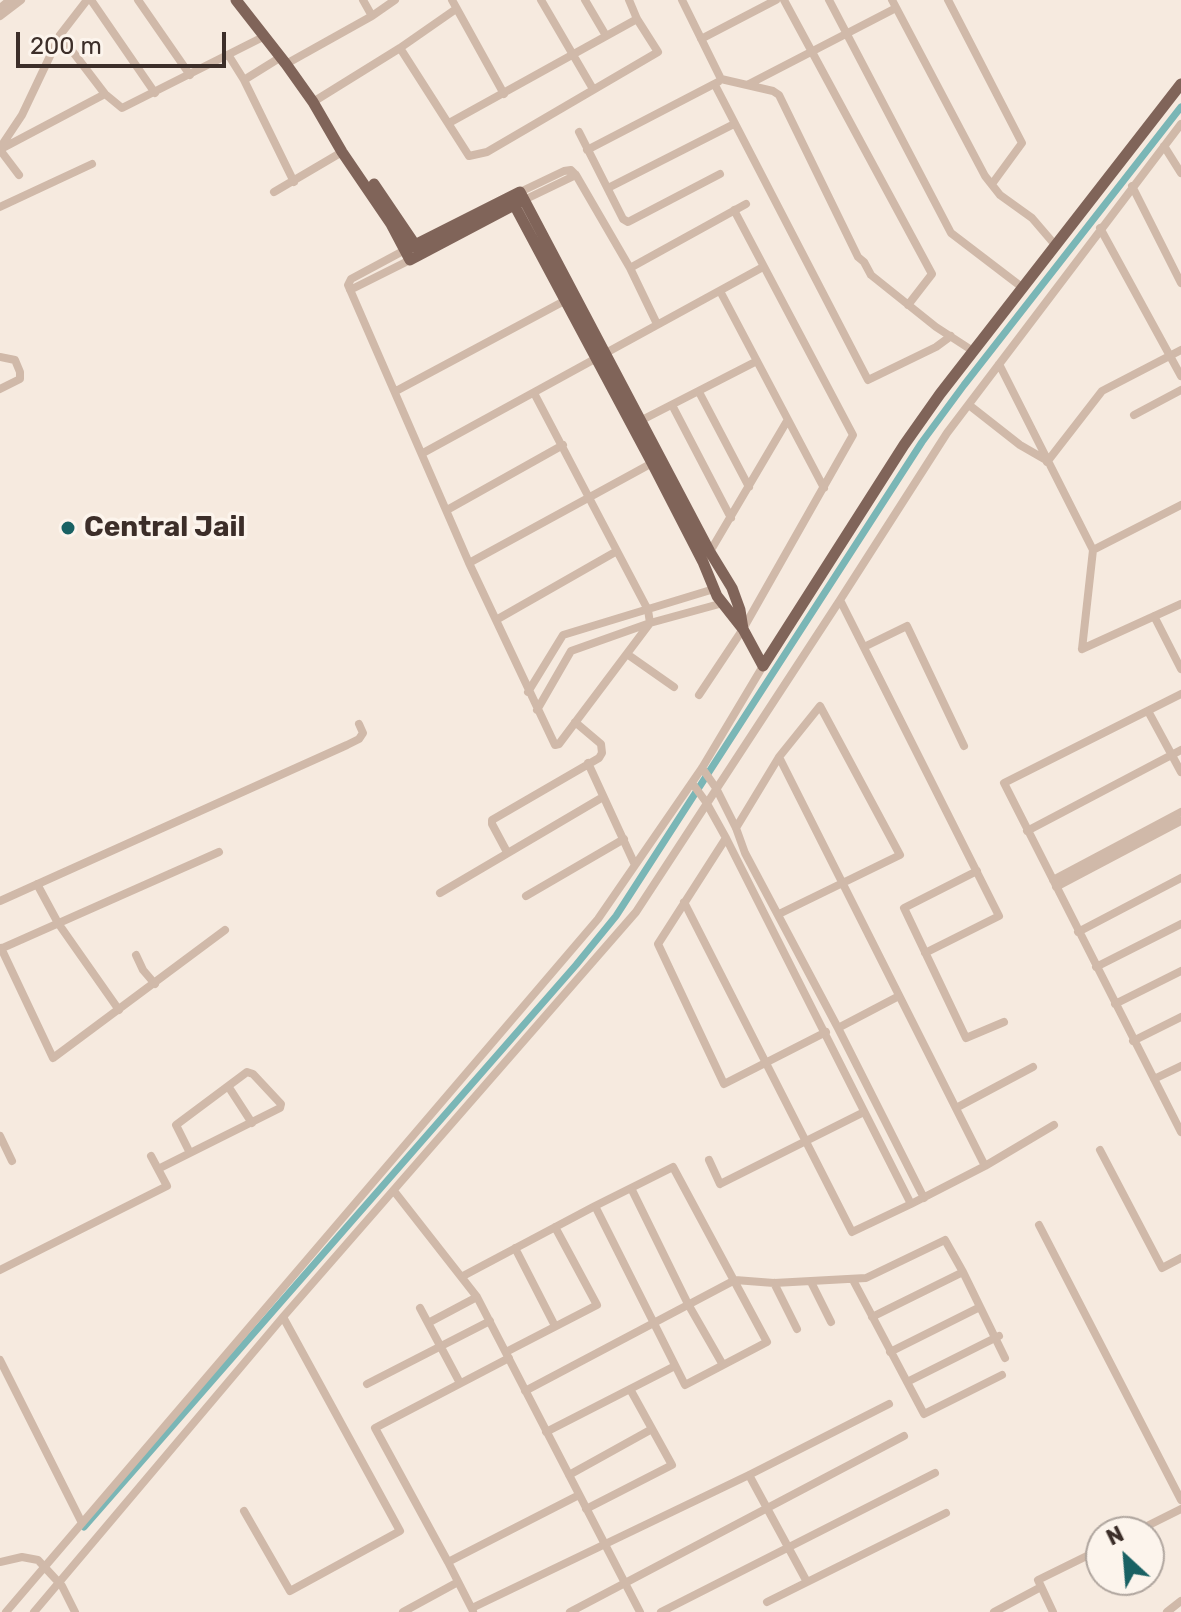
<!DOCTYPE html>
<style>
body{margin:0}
#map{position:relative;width:1181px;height:1612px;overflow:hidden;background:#f6eadf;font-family:Rubik,sans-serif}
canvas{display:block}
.north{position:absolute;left:1085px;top:1516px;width:80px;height:80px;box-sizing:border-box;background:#fcf4ec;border:2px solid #afa59e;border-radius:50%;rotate:334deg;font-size:22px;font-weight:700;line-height:32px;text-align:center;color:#3c2e29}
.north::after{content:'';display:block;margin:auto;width:28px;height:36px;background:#196163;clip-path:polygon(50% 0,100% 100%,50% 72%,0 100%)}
.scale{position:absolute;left:16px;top:32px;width:210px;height:36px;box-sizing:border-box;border:4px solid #3c2e29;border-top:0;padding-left:10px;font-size:24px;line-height:28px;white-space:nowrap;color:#3c2e29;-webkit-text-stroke:6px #fcf4ec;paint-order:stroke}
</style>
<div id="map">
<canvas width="1181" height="1612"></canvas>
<div class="north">N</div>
<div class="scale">200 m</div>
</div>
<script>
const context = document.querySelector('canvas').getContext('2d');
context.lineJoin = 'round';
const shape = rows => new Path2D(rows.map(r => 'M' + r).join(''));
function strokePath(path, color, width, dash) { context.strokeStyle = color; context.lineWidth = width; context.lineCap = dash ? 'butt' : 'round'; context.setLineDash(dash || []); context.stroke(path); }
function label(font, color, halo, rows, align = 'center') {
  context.font = font + ' Rubik,sans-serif'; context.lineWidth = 7; context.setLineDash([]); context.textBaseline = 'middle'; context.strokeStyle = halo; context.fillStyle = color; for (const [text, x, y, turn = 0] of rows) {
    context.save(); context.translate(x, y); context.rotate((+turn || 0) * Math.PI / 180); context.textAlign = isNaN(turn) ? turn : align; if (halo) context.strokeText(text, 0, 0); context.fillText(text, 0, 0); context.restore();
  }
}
const canal = shape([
 [84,1527,576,965,616,916,922,442,964,385,1181,107]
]);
const minor = shape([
 [91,0,155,93],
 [138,0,190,75],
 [363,0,372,16],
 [452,0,504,94],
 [541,0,593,89],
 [585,0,605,34],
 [682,0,721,79,773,91,779,95,858,257,864,262,871,275,936,327,973,351],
 [784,0,932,274,908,305],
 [829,0,951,233,1023,288],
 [892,0,985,176,1000,195,1032,218,1056,246],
 [948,0,1022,143,992,184],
 [0,8,10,0],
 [0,16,21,0],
 [60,35,105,94,122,108,265,36],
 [701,39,776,0],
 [400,48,469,156,487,152,658,52,637,19,629,0],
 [229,56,244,80,294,182],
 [286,64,372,16,395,0],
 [244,80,281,57],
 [749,84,896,8],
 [715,85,868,380,936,347,951,336],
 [313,102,400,48,456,9],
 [449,123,637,19],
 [579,132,623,219,628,222,720,174],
 [1164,146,1181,173],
 [0,148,22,115,60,35,87,0],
 [1,149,105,94],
 [0,150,19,175],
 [587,150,718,82],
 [1132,186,1181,283],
 [608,188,734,124],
 [274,192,342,152],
 [520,192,564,171,571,170,576,175,630,268,657,324],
 [524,200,576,175],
 [0,207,92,164],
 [1100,228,1181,376],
 [405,250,351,279,348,285,469,563,555,745,559,744,650,623,648,610,534,393],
 [630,268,746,204],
 [350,290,410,260],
 [720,291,824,488],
 [0,357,15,360,20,372,20,379,0,389],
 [999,364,1093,550,1082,649],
 [396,391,568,299],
 [699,392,749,487],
 [672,405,731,518],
 [969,405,1020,445,1046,460],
 [1134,415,1181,390],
 [636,423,757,361],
 [423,453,763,267],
 [1047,462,1102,391,1181,350],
 [447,510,563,445],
 [1093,550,1181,505],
 [708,555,787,421],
 [469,563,654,462],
 [840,600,999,916,925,953],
 [1154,616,1181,669],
 [496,620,617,551],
 [864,647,907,626,964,746],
 [1082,649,1181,604],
 [627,654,674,687],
 [528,692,563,635,714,589],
 [1181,694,1004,783,1181,1132],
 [699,695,743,629,853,435,734,210],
 [537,710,571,651,650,623,723,603],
 [1148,711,1181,772],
 [779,757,985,1166],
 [588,763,635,865],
 [702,768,716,788,736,828,745,853,838,1028,924,1198],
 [692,783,706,802,726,838,911,1204,985,1166,1054,1125],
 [736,828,779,757,820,706,900,855,779,914],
 [1027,831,1181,750],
 [726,838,658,944,724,1084,826,1032],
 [507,852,492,824,492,820,599,758,602,753,601,744,575,722],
 [977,871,904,908,966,1038,1004,1022],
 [1053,880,1181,812],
 [37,884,58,923,119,1010],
 [1056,887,1181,821],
 [440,893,603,797],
 [526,896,624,839],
 [0,901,347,745,359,739,363,733,359,724],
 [684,902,852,1232,911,1204],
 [1078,932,1181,878],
 [1,948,53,1058,225,930],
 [0,949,219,852],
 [136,955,143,970,155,984],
 [1096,967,1181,924],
 [1115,1004,1181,971],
 [838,1028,899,996],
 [1133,1041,1181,1017],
 [1154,1079,1181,1066],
 [228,1086,252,1123],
 [956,1108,1033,1067],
 [0,1136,12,1161],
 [1100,1150,1162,1268,1181,1258],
 [709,1160,720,1184,864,1112],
 [158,1169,280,1108,281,1104,253,1074,247,1072,176,1125,190,1153],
 [631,1188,688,1304,723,1365],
 [394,1191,477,1297,640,1612],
 [1039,1225,1181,1500],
 [515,1248,555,1326],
 [0,1270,167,1186,151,1156],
 [463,1276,595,1206,673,1167,767,1342,685,1385,595,1206],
 [853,1280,924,1414,1002,1375],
 [811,1282,831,1322],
 [774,1283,797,1329],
 [420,1308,460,1383],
 [872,1317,963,1272],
 [428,1323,477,1297],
 [506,1352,597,1305,555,1227],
 [890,1352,980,1307],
 [509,1358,375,1428,448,1562,579,1495],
 [0,1360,82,1523],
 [907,1382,999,1336],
 [367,1384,490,1321],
 [525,1391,735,1280,774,1283,866,1278,945,1240,963,1272,1005,1358],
 [546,1432,675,1366],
 [569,1475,652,1429],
 [749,1475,807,1582],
 [586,1509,672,1465,630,1389],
 [244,1511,290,1591,400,1531,283,1317],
 [1135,1532,1181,1509],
 [0,1562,22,1557,38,1560,62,1586,75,1612],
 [448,1562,473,1611],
 [767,1602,946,1513],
 [472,1608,749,1475,889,1404],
 [6,1612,598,919,702,768,763,666],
 [34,1612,283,1317,636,912,840,600,947,433,1181,124],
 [403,1612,458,1582],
 [570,1612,904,1436],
 [661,1612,935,1473],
 [994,1612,1041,1587],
 [1053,1612,1038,1580,1101,1549],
 [1167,1612,1181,1601]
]);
const major = shape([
 [236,0,286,64,313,102,342,152,391,224,410,260,518,203],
 [374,184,418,249],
 [510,197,652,463,703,562,717,596,743,629,763,666,904,445,940,394,1181,84],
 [405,250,520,192,710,552,732,588,740,610,743,629]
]);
const markers = [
 [68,528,8,"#196163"]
];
const poiNames = [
 ["Central Jail",84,528]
];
strokePath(canal, '#7ab6b6', 7);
strokePath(minor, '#d0b9a9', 8);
strokePath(major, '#806459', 11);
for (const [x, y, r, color] of markers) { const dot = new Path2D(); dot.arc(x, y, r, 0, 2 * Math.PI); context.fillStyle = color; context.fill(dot); strokePath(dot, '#fcf4ec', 3); }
label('bold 28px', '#3c2e29', '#fcf4ec', poiNames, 'left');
</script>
